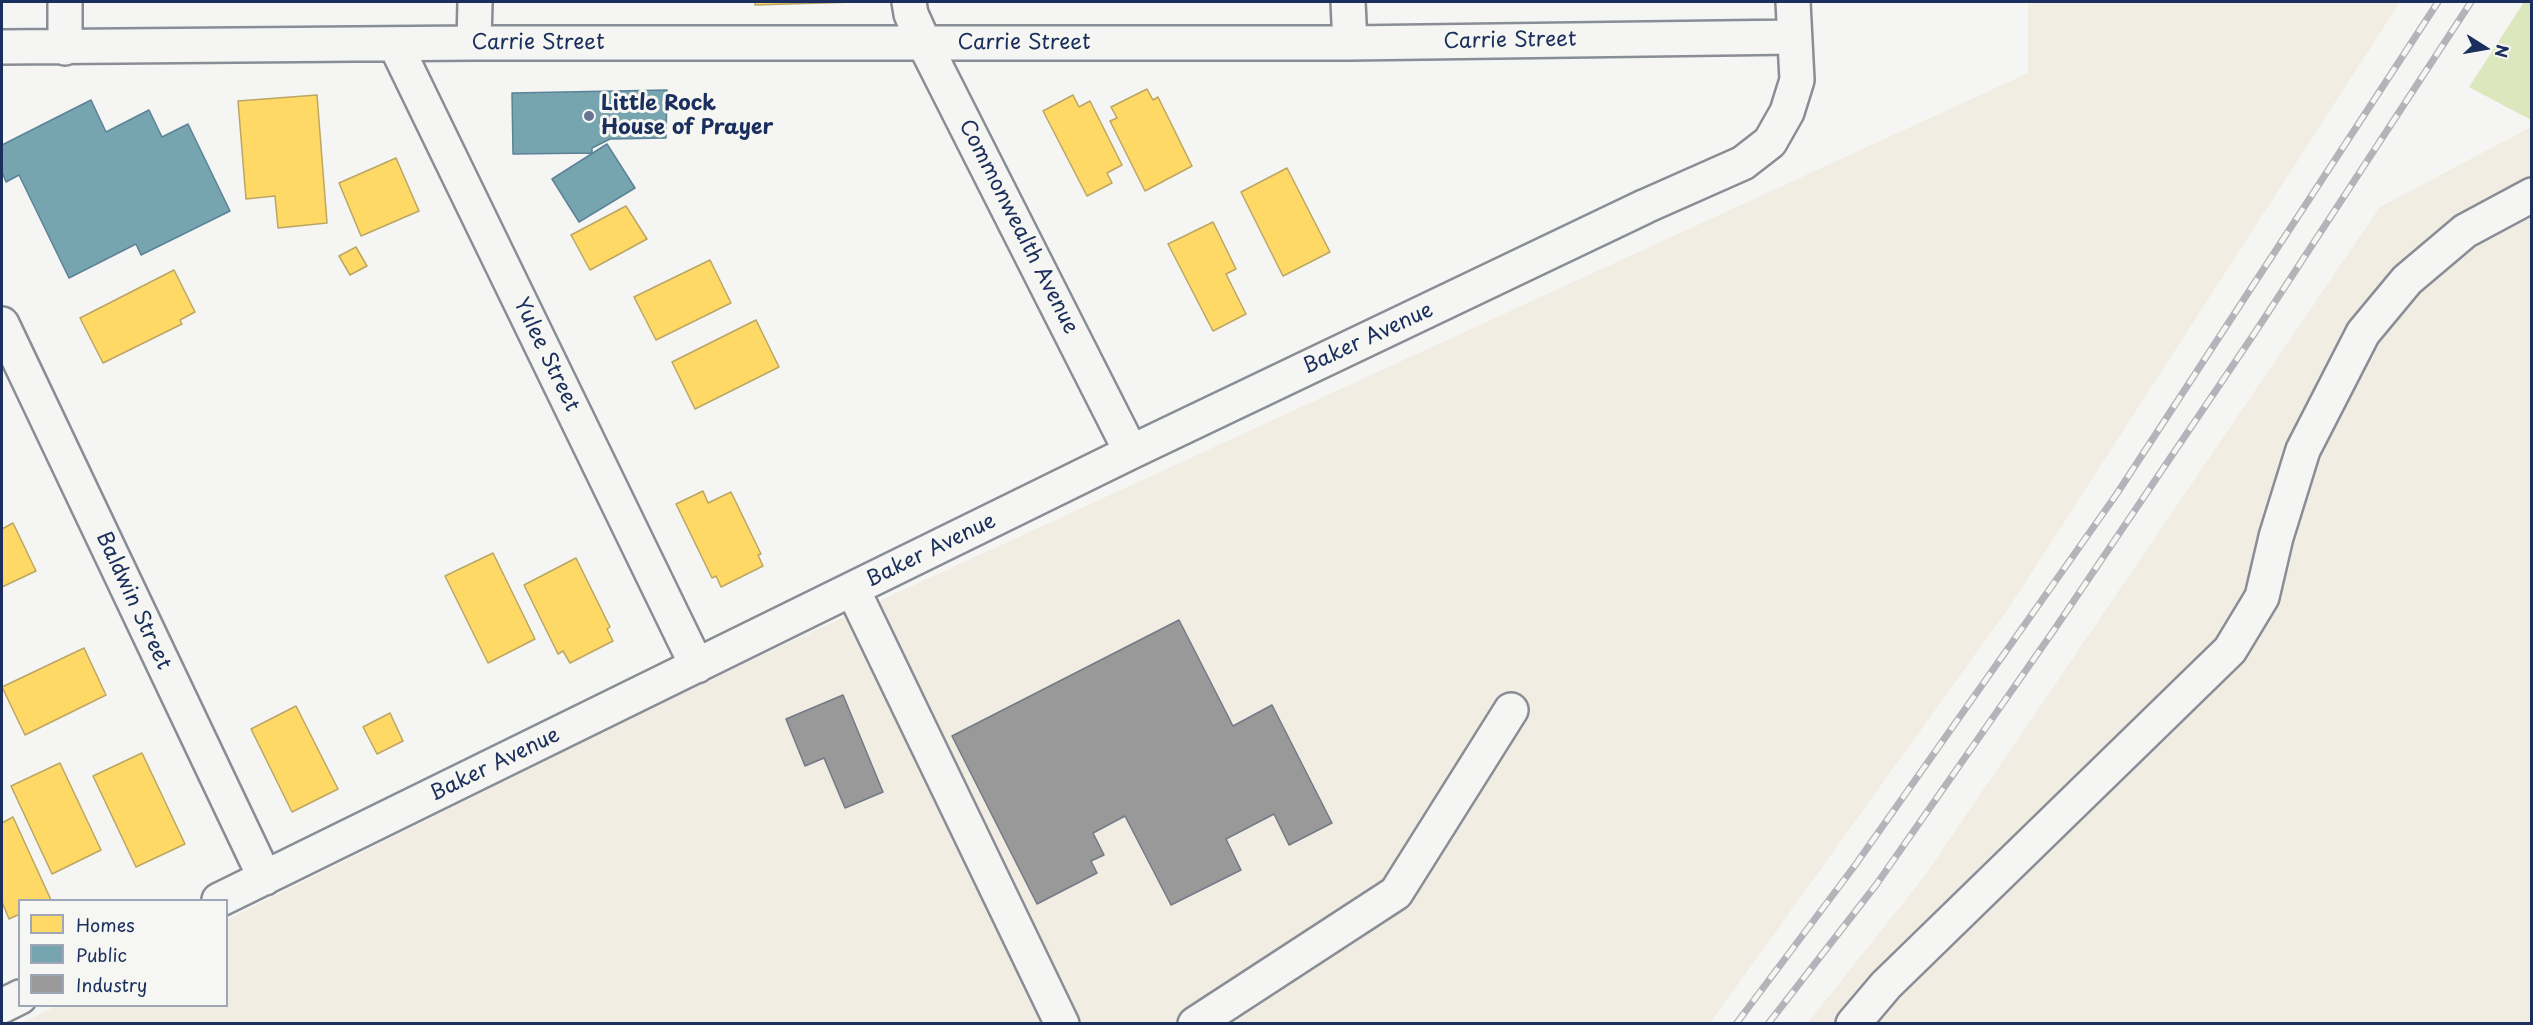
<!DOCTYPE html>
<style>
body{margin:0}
#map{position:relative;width:2533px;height:1025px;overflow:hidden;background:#f5f5f3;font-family:"Playpen Sans",sans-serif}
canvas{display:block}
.frame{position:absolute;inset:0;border:3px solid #1b2f5e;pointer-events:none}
.legend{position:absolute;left:18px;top:899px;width:210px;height:108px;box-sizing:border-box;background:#f6f6f2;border:2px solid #9ea6b7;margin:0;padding:8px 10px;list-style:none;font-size:18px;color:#1b2f5e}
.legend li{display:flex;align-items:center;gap:12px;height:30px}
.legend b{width:30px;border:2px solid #9ea6b7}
.north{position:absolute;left:2455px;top:18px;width:60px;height:60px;-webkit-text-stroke:4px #f6f6f2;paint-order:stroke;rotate:101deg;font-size:16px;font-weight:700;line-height:24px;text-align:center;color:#1b2f5e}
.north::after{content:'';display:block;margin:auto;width:21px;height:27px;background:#1b2f5e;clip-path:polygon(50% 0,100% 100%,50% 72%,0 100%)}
</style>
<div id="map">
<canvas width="2533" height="1025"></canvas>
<div class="frame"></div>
<ul class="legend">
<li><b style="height:16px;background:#ffd966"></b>Homes</li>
<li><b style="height:16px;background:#76a5af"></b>Public</li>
<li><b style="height:16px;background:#999"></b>Industry</li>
</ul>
<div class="north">N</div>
</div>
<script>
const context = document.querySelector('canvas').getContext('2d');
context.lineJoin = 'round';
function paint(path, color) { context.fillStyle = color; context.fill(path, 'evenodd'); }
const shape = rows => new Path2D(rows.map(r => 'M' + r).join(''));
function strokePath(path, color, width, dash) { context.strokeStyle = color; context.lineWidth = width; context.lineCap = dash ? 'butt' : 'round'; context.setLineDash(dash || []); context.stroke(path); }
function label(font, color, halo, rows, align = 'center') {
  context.font = font + ' "Playpen Sans",sans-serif'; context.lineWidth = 6; context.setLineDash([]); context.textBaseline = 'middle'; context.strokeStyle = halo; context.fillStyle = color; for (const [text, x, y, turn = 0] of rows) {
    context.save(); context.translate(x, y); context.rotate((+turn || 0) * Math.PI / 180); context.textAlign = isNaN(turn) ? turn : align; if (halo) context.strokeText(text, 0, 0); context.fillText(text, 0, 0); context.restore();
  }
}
const built = shape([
 [2028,2,2400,2,2010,606,1710,1023,20,1024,56,1006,226,1006,227,920,703,682,2028,73],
 [2531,127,2531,1023,1807,1024,1926,874,2380,207]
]);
const green = shape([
 [2524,2,2531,2,2531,120,2469,87]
]);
const homes = shape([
 [755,2,855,2,755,5,755,2],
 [1147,89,1153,100,1158,97,1192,166,1145,191,1110,121,1117,118,1111,107,1147,89],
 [317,95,327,223,278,228,275,196,246,199,238,101,317,95],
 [1073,95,1079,107,1090,101,1122,165,1107,173,1112,183,1087,196,1043,111,1073,95],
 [396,158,419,211,361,236,339,183,396,158],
 [1287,168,1330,252,1283,276,1241,192,1287,168],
 [626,206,647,239,590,270,571,235,626,206],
 [1213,222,1236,269,1226,274,1246,314,1213,331,1168,244,1213,222],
 [356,247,367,266,350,275,339,256,356,247],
 [710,260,731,303,656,340,634,297,710,260],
 [174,270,195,312,180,320,182,324,103,363,80,318,174,270],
 [756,320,779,367,695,409,672,362,756,320],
 [703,491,708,503,731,492,761,554,758,555,763,566,721,587,716,576,712,578,676,504,703,491],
 [13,523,36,571,2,587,2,529,13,523],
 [493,553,535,639,488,663,445,576,493,553],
 [576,558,610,627,607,629,613,641,570,663,563,651,558,654,524,585,576,558],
 [84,648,106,695,25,735,2,687,84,648],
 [296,706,338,789,292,812,251,729,296,706],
 [390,713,403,741,377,754,363,727,390,713],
 [142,753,185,844,136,867,93,776,142,753],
 [60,763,101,850,52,874,11,786,60,763],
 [13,817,51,900,20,900,20,914,9,919,2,902,2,823,13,817]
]);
const public = shape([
 [667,90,666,138,610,139,592,148,592,153,513,154,512,93,667,90],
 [91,100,106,132,149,110,162,137,188,124,230,211,141,255,136,244,69,278,19,175,6,182,2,172,2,145,91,100],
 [607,144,635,188,579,222,552,179,607,144]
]);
const industry = shape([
 [1179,620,1233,726,1272,705,1332,823,1289,845,1274,814,1226,839,1241,870,1171,905,1125,816,1093,833,1104,855,1091,861,1097,873,1037,904,952,736,1179,620],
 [843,695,883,792,845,808,824,758,805,766,786,719,843,695]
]);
const minor = shape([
 [65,2,65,48],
 [909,2,911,14,924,43,1131,452],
 [1348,2,1350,43],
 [474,43,475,2],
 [395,44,697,666],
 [2,47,474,43,1350,43,1794,37],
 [2,324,265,878],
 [853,590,1062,1024],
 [219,900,1131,452,1646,206,1743,163,1770,142,1787,112,1797,80,1793,2],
 [2,1006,20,997],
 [1195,1024,1396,893,1511,710],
 [1853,1024,1886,985,2230,650,2262,597,2276,537,2303,450,2363,333,2407,280,2465,231,2532,195]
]);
const rail = shape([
 [1736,1024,1856,864,2116,495,2438,2],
 [1768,1024,1876,885,2054,630,2256,331,2471,2]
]);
const markers = [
 [589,116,6,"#677492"]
];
const streetNames = [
 ["Carrie Street",1510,41,-1],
 ["Carrie Street",538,43],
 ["Carrie Street",1024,43],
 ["Commonwealth Avenue",1018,227,63],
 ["Baker Avenue",1368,339,-25],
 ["Yulee Street",546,355,64],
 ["Baker Avenue",931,551,-26],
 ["Baldwin Street",133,601,65],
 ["Baker Avenue",495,765,-26]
];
const poiNames = [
 ["Little Rock",601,104],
 ["House of Prayer",601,128]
];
paint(built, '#f2ede3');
paint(green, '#dde7bd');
paint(homes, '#ffd966');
strokePath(homes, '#bba664', 1.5);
paint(public, '#76a5af');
strokePath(public, '#5b8297', 1.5);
paint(industry, '#999');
strokePath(industry, '#737987', 1.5);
strokePath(minor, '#898d95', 38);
strokePath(minor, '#f5f5f3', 33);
strokePath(rail, '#b2b4b9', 7);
strokePath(rail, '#f6f6f2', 4.5, [14]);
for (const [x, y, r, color] of markers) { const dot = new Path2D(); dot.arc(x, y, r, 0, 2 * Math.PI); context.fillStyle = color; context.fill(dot); strokePath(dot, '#f6f6f2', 2); }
label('21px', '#1b2f5e', '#f6f6f2', streetNames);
label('bold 21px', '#1b2f5e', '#f6f6f2', poiNames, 'left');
</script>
